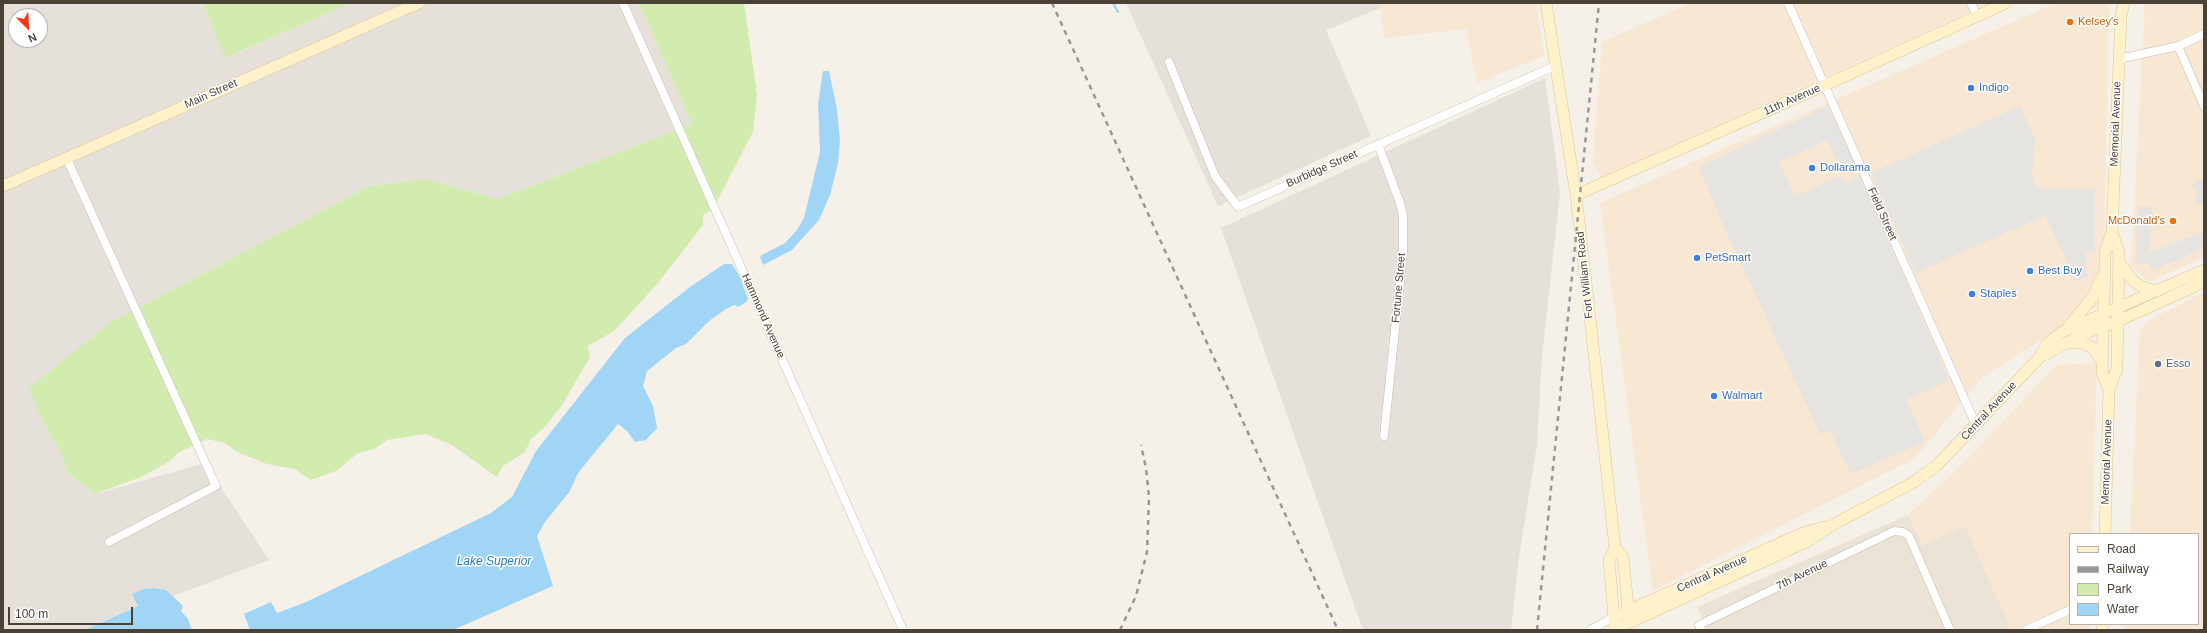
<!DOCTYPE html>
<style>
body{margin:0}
#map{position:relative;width:2207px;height:633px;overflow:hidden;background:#f5f1e9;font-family:Helvetica,sans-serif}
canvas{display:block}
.frame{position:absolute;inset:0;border:4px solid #4a4236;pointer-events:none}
.legend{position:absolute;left:2069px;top:533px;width:130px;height:92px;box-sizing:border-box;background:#fff;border:1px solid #b7b3af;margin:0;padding:5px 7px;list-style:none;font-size:12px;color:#4a4236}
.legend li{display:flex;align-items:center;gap:8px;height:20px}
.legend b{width:20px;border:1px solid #b7b3af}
.north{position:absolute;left:8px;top:8px;width:40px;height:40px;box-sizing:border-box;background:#fff;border:1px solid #b7b3af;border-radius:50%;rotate:156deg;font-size:11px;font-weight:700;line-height:16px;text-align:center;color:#4a4236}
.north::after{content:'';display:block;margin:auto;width:14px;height:18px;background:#ff3316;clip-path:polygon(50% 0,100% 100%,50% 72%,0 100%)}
.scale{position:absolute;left:8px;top:607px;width:125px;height:18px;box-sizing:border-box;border:2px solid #4a4236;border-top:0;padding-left:5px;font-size:12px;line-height:14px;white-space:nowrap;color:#4a4236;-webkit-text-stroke:3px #fff;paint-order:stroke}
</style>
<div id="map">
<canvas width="2207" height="633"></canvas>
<div class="frame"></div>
<ul class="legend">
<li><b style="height:5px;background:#fff1c9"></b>Road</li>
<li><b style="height:5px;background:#989898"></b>Railway</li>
<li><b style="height:11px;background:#d2ecaf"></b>Park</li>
<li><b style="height:11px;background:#a1d5f6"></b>Water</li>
</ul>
<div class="north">N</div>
<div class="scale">100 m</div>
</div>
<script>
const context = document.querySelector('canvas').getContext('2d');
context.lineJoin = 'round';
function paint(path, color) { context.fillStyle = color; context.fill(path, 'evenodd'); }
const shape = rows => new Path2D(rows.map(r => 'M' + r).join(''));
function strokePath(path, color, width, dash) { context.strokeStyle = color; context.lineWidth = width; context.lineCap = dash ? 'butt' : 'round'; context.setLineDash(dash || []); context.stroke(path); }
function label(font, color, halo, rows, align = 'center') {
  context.font = font + ' Helvetica,sans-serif'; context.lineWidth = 3; context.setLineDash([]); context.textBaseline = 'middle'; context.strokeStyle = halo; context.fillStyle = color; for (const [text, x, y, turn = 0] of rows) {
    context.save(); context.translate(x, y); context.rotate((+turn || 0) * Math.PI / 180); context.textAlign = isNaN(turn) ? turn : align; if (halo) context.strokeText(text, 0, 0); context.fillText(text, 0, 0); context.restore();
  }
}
const residential = shape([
 [1908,515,1923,545,1965,525,2010,627,2005,630,1708,630,1697,607]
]);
const commercial = shape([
 [1379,3,1536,3,1544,56,1477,83,1466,29,1385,38],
 [1691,3,1990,3,1601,178,1593,162,1602,42],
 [2056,3,2109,3,2103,302,1982,377,1915,458,1653,591,1600,203],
 [2145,3,2204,3,2204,257,2149,282,2131,267],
 [2204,292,2204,630,2125,630,2125,624,2198,624,2198,534,2130,534,2140,329,2153,318],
 [2097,363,2092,534,2070,534,2070,624,2090,624,2090,630,2005,630,2010,627,1965,526,1923,545,1908,515,1961,465,2057,365]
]);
const industrial = shape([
 [3,3,203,3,226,58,351,3,639,3,692,124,498,199,425,179,369,186,111,322,40,416,61,453,68,473,95,494,205,463,269,560,173,596,166,590,138,606,85,630,3,630],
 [16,16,40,16,40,40,16,40],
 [1126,3,1379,3,1380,8,1326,30,1371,136,1218,206],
 [1545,78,1560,192,1542,356,1537,444,1518,564,1511,630,1363,630,1221,228]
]);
const green = shape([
 [203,3,351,3,225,58],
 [639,3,744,3,757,95,753,132,713,209,703,215,703,225,658,283,614,331,588,346,590,357,562,405,544,428,531,439,525,452,503,466,497,477,452,445,426,434,387,440,374,449,358,453,336,471,311,480,295,469,267,464,237,452,225,443,207,439,178,453,170,461,141,477,95,494,68,473,61,453,40,416,29,388,111,322,369,186,425,179,498,199,692,124]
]);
const parking = shape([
 [1828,106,1857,166,1843,173,1827,140,1779,162,1795,196,1841,176,1845,183,1861,176,1949,381,1906,400,1925,442,1851,474,1830,430,1820,434,1721,220,1699,167],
 [2020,106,2035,139,2032,177,2036,188,2095,189,2095,251,2086,252,2088,276,2076,281,2045,215,1916,273,1871,173],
 [2204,178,2204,205,2197,205,2196,191,2192,184],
 [2137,206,2152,207,2150,252,2204,232,2204,248,2152,271,2149,264,2136,263]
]);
const water = shape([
 [823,71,829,71,837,109,840,141,838,163,830,195,819,220,800,241,792,250,763,265,760,256,785,243,797,230,804,218,820,152,818,104],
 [724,264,732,264,740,277,748,299,746,302,738,307,734,305,726,309,709,321,686,344,676,348,647,371,643,386,653,406,657,428,646,440,635,442,627,431,618,424,578,473,570,491,545,522,537,536,553,586,453,630,250,630,244,614,271,602,277,613,304,603,491,513,512,497,536,451,625,338,690,287],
 [154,588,166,590,181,604,183,607,181,611,188,619,192,630,85,630,138,606,132,594,144,589]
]);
const stream = shape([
 [1113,3,1118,12]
]);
const street = shape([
 [623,3,903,630],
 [1788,3,1976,425],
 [1971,3,1977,16],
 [2178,46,2204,106],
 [2119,59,2178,46,2204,34],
 [1169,62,1215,176,1238,207,1555,66],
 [1378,144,1400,203,1403,216,1403,252,1384,436],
 [66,157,216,486,109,542],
 [1590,630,1614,617],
 [1701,630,1699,625,1894,531,1903,532,1909,536,1950,630],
 [2026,630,2070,610]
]);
const secondary = shape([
 [1546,3,1576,195,1590,317,1615,548,1609,560,1615,630],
 [3,186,419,3],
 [1576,195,1823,86,2006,3],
 [2119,262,2134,282,2145,288,2157,291],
 [2069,326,2093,297,2101,278],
 [2067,343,2082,343,2093,348,2102,362],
 [2040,357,2088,332,2118,321,2204,282],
 [2109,389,2102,373,2105,264,2105,253,2112,232,2121,15,2124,3],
 [2105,534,2109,389,2117,369,2118,307,2119,253,2112,232],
 [1615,548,1623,557,1629,616],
 [1614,617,1803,533,1824,527],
 [1615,629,1806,542,1836,523,1914,482,1937,465,2038,359,2048,343,2062,332,2204,270],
 [2102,630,2102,624]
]);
const rail = shape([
 [1052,3,1338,630],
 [1120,630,1136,596,1147,552,1149,497,1146,468,1141,445],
 [1537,630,1599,3]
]);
const markers = [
 [2070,22,4,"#e8710a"],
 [1971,88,4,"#3f7fe0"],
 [1812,168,4,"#3f7fe0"],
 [2173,221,4,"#e8710a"],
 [1697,258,4,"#3f7fe0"],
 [2030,271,4,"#3f7fe0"],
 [1972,294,4,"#3f7fe0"],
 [2158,364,4,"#5c6f8a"],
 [1714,396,4,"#3f7fe0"]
];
const foodNames = [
 ["Kelsey's",2078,22],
 ["McDonald's",2165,221,"right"]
];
const shopNames = [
 ["Indigo",1979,88],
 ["Dollarama",1820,168],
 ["PetSmart",1705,258],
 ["Best Buy",2038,271],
 ["Staples",1980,294],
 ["Walmart",1722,396]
];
const streetNames = [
 ["Main Street",211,94,-24],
 ["11th Avenue",1792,100,-24],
 ["Memorial Avenue",2116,124,-88],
 ["Burbidge Street",1322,169,-24],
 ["Field Street",1882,214,66],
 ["Fort William Road",1585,275,-96],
 ["Fortune Street",1399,288,-85],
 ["Hammond Avenue",763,316,66],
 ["Central Avenue",1989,411,-47],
 ["Memorial Avenue",2107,462,-88],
 ["Central Avenue",1712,574,-24],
 ["7th Avenue",1802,575,-26]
];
const serviceNames = [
 ["Esso",2166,364]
];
const waterNames = [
 ["Lake Superior",494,562]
];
paint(residential, '#eae3d6');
paint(commercial, '#f8e7d3');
paint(industrial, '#e5e0da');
paint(green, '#d2ecaf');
paint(parking, '#e6e4e0');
paint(water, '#a1d5f6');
strokePath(stream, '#a1d5f6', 2.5);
strokePath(street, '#c2b9aa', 9);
strokePath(secondary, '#dbc797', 12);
strokePath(street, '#fff', 8);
strokePath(secondary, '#fff1c9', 11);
strokePath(rail, '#989898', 2.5, [5, 5]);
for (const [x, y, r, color] of markers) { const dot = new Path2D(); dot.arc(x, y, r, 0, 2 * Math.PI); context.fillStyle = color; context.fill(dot); strokePath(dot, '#fff', 1.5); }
label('11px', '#c56008', '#fff', foodNames, 'left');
label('11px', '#366cbe', '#fff', shopNames, 'left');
label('11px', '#4a4236', '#fff', streetNames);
label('11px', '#4e5e75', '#fff', serviceNames, 'left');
label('italic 12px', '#267cb5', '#fff', waterNames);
</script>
